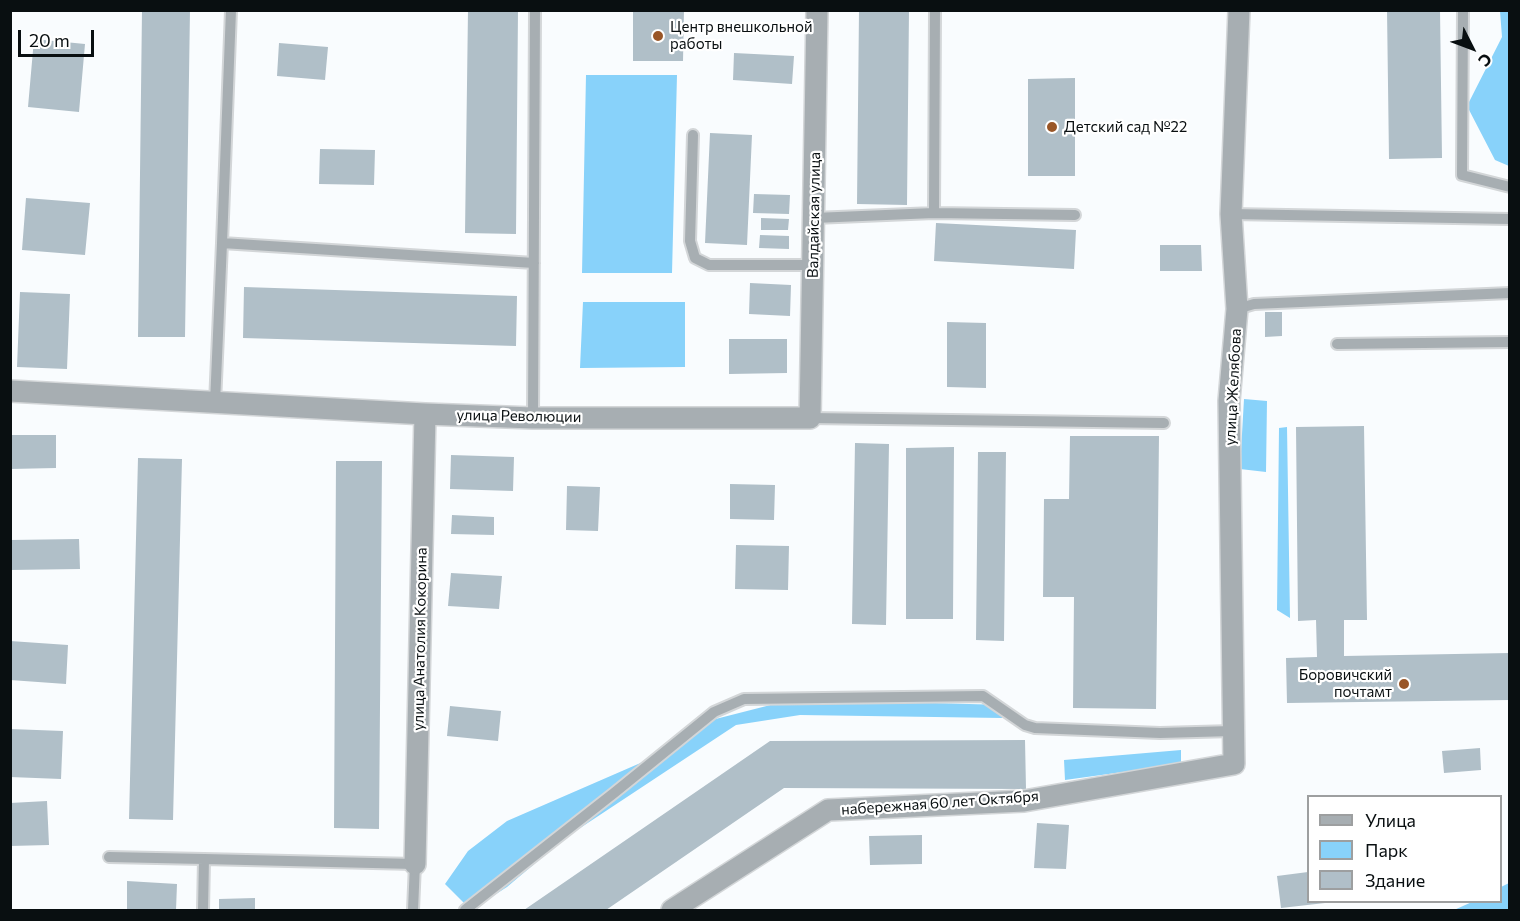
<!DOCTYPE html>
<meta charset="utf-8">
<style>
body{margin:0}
#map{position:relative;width:1520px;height:921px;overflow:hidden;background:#f9fcfe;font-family:Commissioner,sans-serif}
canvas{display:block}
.frame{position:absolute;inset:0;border:12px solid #090f11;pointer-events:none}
.legend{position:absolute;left:1307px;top:795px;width:195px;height:108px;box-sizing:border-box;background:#fff;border:2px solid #9d9fa0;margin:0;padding:8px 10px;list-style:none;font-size:18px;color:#090f11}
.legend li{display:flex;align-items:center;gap:12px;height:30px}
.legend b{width:30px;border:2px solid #9d9fa0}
.north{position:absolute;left:1442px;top:18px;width:60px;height:60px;-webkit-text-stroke:4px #fff;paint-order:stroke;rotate:132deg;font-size:16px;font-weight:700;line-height:24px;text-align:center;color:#090f11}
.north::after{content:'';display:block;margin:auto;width:21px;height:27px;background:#090f11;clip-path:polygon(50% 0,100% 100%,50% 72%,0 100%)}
.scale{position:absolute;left:18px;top:30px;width:76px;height:27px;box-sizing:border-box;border:3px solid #090f11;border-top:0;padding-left:8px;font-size:18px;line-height:21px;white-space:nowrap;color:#090f11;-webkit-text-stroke:4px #fff;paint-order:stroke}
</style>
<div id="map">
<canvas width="1520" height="921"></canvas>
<div class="frame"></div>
<ul class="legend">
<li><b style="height:8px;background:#a7aeb2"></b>Улица</li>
<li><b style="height:16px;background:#88d2fa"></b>Парк</li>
<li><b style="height:16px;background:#b0bfc8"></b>Здание</li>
</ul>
<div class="north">С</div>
<div class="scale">20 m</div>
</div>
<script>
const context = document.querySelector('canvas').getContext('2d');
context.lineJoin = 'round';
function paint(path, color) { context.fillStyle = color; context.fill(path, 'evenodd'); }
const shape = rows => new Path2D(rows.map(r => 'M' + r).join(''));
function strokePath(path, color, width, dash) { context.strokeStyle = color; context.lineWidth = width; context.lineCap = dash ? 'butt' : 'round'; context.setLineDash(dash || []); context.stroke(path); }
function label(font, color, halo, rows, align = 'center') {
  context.font = font + ' Commissioner,sans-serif'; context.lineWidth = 4.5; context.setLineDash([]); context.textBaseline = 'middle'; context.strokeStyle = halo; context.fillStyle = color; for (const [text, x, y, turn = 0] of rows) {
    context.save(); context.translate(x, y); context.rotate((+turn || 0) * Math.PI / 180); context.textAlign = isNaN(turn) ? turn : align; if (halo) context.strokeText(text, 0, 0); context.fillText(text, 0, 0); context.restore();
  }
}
const green = shape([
 [1500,11,1509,11,1509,166,1495,160,1467,106,1502,37],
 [586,75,677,75,672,273,582,273],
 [583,302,685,302,685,367,580,368],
 [1244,399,1267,401,1266,472,1240,469],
 [1287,427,1290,618,1277,610,1279,428],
 [794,699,1004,705,1002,718,800,715,736,725,565,838,507,887,471,910,445,884,468,851,507,821,645,761,696,724],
 [1181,750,1181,764,1065,780,1064,760],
 [1509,883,1509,910,1454,910,1472,902,1500,902,1501,887]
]);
const building = shape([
 [142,10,190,10,185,337,138,337],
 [468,10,518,10,516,234,465,233],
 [633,10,684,10,683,61,633,61],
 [859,10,909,10,907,205,857,204],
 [1387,10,1440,10,1442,158,1389,159],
 [34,39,85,44,79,112,28,107],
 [279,43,328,47,325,80,277,76],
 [734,53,794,56,792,84,733,80],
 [1075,78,1075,176,1028,176,1028,79],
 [710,133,752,135,747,245,705,243],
 [320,149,375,150,374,185,319,184],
 [754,194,790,195,789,214,753,213],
 [26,198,90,203,85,255,22,250],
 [761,218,789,219,788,230,761,230],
 [936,223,1076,230,1074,269,934,261],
 [760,235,789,236,789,249,759,248],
 [1160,245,1201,245,1202,271,1160,271],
 [750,283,791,285,790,316,749,314],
 [244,287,517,296,516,346,243,338],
 [20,292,70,294,67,369,17,367],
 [1265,312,1282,312,1282,336,1265,337],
 [947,322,986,323,986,388,947,387],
 [729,339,787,339,787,373,729,374],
 [1364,426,1367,620,1344,620,1344,656,1510,653,1510,700,1287,703,1286,658,1317,657,1316,620,1298,621,1296,427],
 [10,435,56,435,56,468,10,469],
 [1070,436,1159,436,1156,709,1073,708,1074,597,1043,597,1044,499,1069,499],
 [855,443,889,444,886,625,852,624],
 [954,447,953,619,906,619,906,448],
 [978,452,1006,452,1004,641,976,640],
 [451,455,514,457,513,491,450,489],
 [138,458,182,459,173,820,129,819],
 [336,461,382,461,379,829,334,828],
 [730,484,775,485,774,520,730,519],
 [567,486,600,487,598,531,566,530],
 [452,515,494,517,494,535,451,534],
 [79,539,80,569,10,570,10,540],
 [736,545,789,546,788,590,735,589],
 [451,573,502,576,499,609,448,606],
 [10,641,68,645,66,684,10,680],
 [450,706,501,711,498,741,447,736],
 [10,729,63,731,61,779,10,777],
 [1025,740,1026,789,784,788,606,910,524,910,770,741],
 [1480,748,1481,770,1444,773,1442,751],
 [47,801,49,845,10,846,10,803],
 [1037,823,1069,825,1066,869,1034,868],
 [922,835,922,864,870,865,869,836],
 [1308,872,1308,902,1325,902,1325,903,1281,908,1277,876],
 [127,881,177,884,176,910,127,910],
 [255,898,255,910,219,910,219,899]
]);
const service = shape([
 [231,10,222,243,534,263],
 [1463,10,1462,175,1510,187],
 [693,135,690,241,695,258,709,265,813,265],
 [934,213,935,10],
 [1231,214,1510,219],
 [814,218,934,213,1075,215],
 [1237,309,1254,304,1510,293],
 [1337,344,1510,342],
 [215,403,222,243],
 [533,418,535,10],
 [810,418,1164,423],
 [109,857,204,859],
 [203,910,204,859,415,864,413,910],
 [465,910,614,793,714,712,744,699,983,696,1025,725,1035,728,1160,733,1233,731]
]);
const minor = shape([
 [10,391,425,414,533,418,810,418,817,10],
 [415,864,425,414],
 [672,910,828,810,1024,801,1234,764,1229,401,1237,309,1231,214,1239,10]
]);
const markers = [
 [658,36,6,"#995627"],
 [1052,127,6,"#995627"],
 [1404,684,6,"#995627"]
];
const poiNames = [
 ["Центр внешкольной",670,27],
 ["работы",670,44],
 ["Детский сад №22",1064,127],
 ["Боровичский",1392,675,"right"],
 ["почтамт",1392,692,"right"]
];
const streetNames = [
 ["Валдайская улица",814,215,-89],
 ["улица Желябова",1233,387,-87],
 ["улица Революции",519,416,1],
 ["улица Анатолия Кокорина",420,639,-89],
 ["набережная 60 лет Октября",940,803,-4]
];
paint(green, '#88d2fa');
paint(building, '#b0bfc8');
strokePath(service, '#d3d6d8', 14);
strokePath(minor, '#d3d6d8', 24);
strokePath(service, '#a7aeb2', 10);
strokePath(minor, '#a7aeb2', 21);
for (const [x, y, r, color] of markers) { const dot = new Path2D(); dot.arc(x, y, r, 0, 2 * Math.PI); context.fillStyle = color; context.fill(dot); strokePath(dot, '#fff', 2); }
label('15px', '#090f11', '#fff', poiNames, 'left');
label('15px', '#090f11', '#fff', streetNames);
</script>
